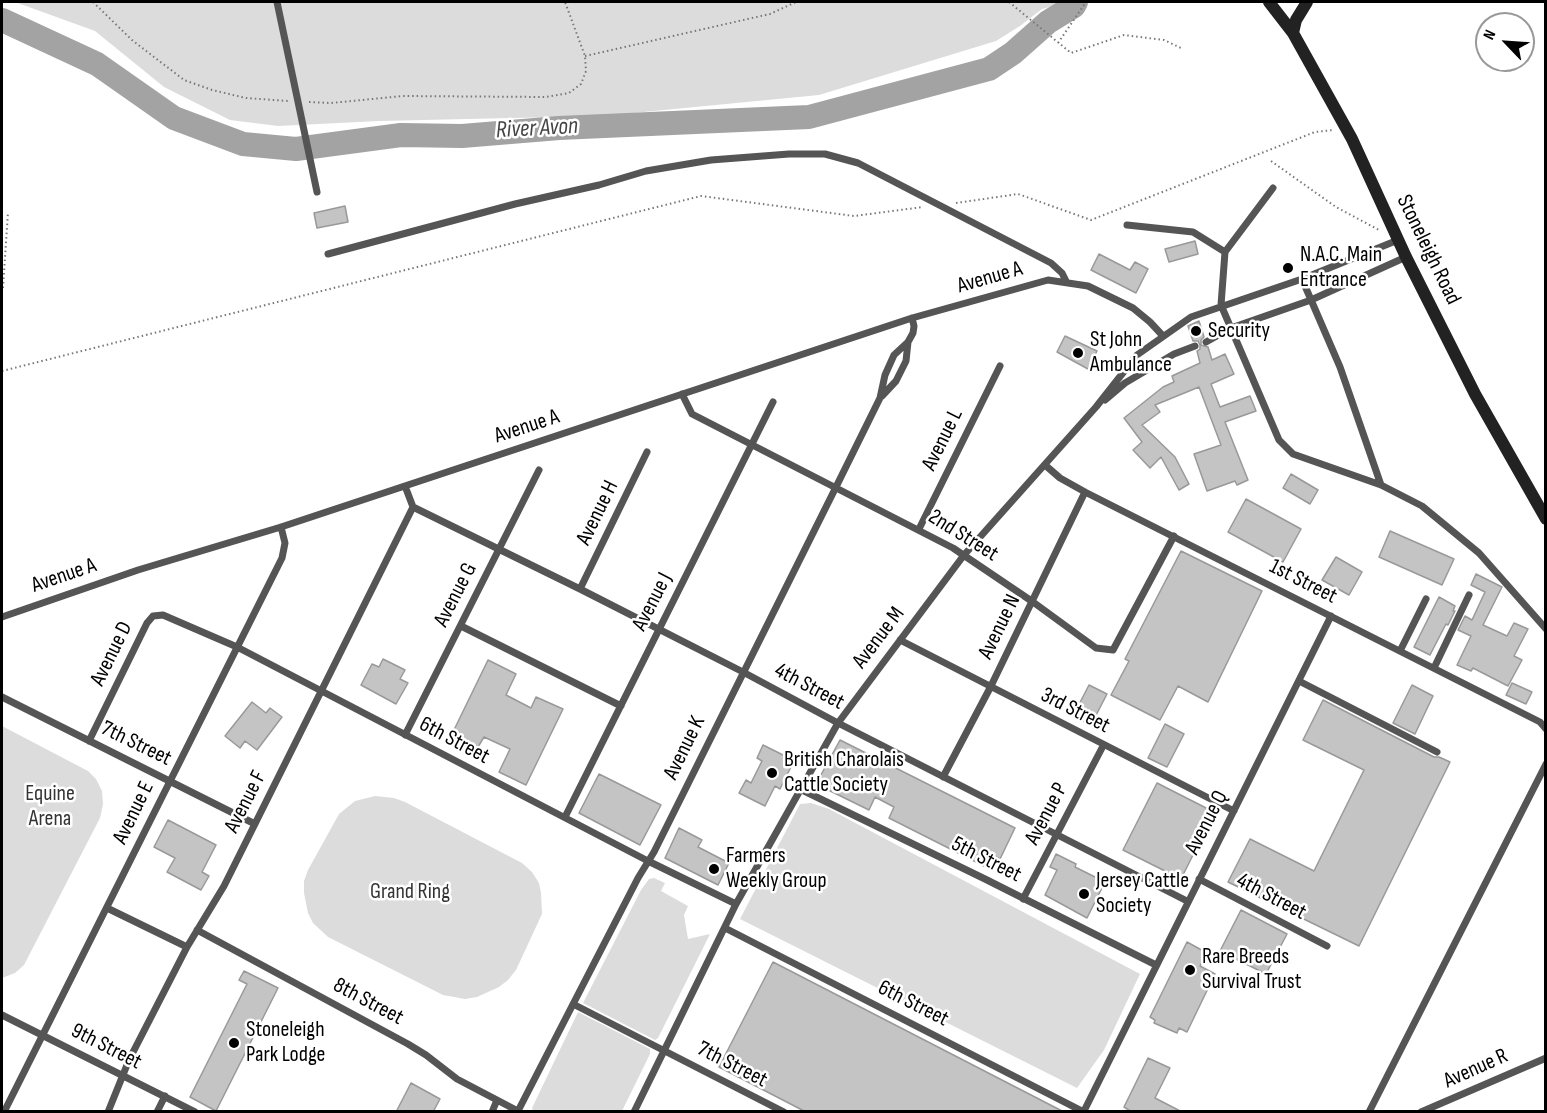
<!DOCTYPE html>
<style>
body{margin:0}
#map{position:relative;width:1547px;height:1113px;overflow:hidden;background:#fff;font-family:"Sofia Sans Condensed",sans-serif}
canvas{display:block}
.frame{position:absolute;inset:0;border:3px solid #000;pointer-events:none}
.north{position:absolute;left:1475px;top:12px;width:60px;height:60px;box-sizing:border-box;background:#fff;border:2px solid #999;border-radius:50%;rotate:295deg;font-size:16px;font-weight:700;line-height:24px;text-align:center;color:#000}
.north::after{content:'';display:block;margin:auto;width:21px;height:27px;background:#000;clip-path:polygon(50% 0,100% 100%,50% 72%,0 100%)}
</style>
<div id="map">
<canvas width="1547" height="1113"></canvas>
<div class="frame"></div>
<div class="north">N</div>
</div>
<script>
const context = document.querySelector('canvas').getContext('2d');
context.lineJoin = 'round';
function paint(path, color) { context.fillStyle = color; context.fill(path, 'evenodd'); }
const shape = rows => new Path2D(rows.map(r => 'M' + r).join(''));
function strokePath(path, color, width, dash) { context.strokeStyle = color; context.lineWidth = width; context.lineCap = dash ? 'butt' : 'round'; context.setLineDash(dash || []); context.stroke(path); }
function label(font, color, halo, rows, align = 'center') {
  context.font = font + ' "Sofia Sans Condensed",sans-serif'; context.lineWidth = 5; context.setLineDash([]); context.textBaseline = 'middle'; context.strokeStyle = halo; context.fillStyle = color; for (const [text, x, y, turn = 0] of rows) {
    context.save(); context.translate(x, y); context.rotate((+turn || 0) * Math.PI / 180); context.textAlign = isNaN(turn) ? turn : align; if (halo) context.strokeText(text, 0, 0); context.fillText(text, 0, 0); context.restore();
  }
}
const green = shape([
 [15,2,1058,2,1057,5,1042,9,1020,26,996,41,819,95,602,116,379,121,278,126,230,120,164,87,95,31],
 [2,726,88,771,96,779,102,791,103,804,100,818,24,965,15,973,2,978],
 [375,796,394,798,405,802,522,863,532,872,539,883,541,893,542,914,516,970,508,980,499,987,477,997,465,999,443,995,328,937,313,923,308,913,304,893,304,881,308,870,339,814,355,801],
 [811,803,829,809,1140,974,1104,1050,1077,1088,740,919,800,804],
 [654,878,665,883,661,891,688,906,684,915,688,939,710,934,658,1038,655,1040,583,1003,641,890,649,879],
 [578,1012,650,1049,650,1054,622,1111,533,1111,532,1108]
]);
const river = shape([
 [2,20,97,64,174,118,243,144,296,149,401,135,462,136,559,128,809,117,989,69,1013,53,1048,22,1074,6,1076,2]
]);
const building = shape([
 [345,206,348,222,317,228,314,213,345,206],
 [1195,241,1198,254,1169,262,1165,249,1195,241],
 [1099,254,1130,270,1135,262,1148,269,1136,293,1091,270,1099,254],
 [1199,321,1204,337,1201,340,1201,345,1208,347,1212,360,1225,354,1234,374,1211,384,1220,407,1250,396,1256,411,1225,422,1248,480,1237,485,1235,481,1207,491,1194,454,1221,445,1199,387,1155,405,1160,412,1142,425,1175,457,1189,484,1179,490,1161,457,1150,468,1133,450,1142,442,1124,418,1163,387,1174,382,1172,376,1200,363,1197,351,1200,349,1200,345,1198,341,1193,341,1188,326,1199,321],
 [1065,336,1097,351,1088,369,1057,352,1065,336],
 [1291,474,1318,490,1310,504,1283,488,1291,474],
 [1246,499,1301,529,1283,562,1228,532,1246,499],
 [1390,531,1454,559,1442,585,1379,557,1390,531],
 [1181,551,1262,591,1208,702,1178,686,1160,720,1111,695,1129,661,1125,659,1181,551],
 [1336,557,1362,572,1349,595,1322,580,1336,557],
 [1476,574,1502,587,1483,625,1507,636,1514,623,1528,629,1514,656,1522,660,1508,686,1473,668,1471,671,1457,665,1471,636,1458,630,1465,616,1472,620,1485,592,1471,585,1476,574],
 [1439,597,1455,606,1453,611,1455,611,1448,625,1446,624,1430,655,1414,647,1439,597],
 [383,659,405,670,400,679,408,683,396,704,361,685,372,664,379,667,383,659],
 [488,660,516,674,506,695,531,708,536,697,563,709,526,785,499,772,510,749,484,737,478,747,452,734,488,660],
 [1512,683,1532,692,1526,704,1506,695,1512,683],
 [1089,685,1107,694,1091,725,1073,716,1089,685],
 [1412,685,1433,696,1415,734,1393,723,1412,685],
 [1323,700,1434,757,1439,757,1450,762,1359,946,1228,882,1250,839,1314,871,1364,770,1303,740,1323,700],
 [252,702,266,713,270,708,282,717,257,750,245,741,240,748,225,736,252,702],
 [1165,724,1184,734,1167,767,1148,758,1165,724],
 [840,740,1015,828,1000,859,990,854,984,866,889,818,894,807,875,797,869,810,816,784,840,740],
 [763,745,789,758,785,764,791,767,780,789,775,786,765,806,739,793,746,780,751,783,762,761,757,758,763,745],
 [599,774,661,805,640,845,579,813,599,774],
 [1157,783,1212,811,1193,850,1195,851,1181,879,1123,850,1157,783],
 [168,820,216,845,202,872,209,876,201,890,167,872,175,858,154,847,168,820],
 [679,828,702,840,698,847,729,863,718,885,665,858,679,828],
 [1056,854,1076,864,1075,867,1105,882,1087,918,1045,895,1057,870,1050,867,1056,854],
 [1241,910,1287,934,1266,974,1220,951,1241,910],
 [1187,942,1207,953,1200,966,1215,974,1187,1032,1179,1028,1177,1033,1154,1023,1155,1020,1150,1017,1187,942],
 [773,962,1064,1112,806,1112,719,1067,773,962],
 [244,971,278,988,216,1111,190,1097,247,984,239,980,244,971],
 [1148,1058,1170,1068,1155,1098,1182,1112,1132,1112,1124,1107,1148,1058],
 [411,1083,440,1099,433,1112,396,1112,411,1083]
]);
const path = shape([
 [93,2,132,40,184,80,212,90,246,98,288,101],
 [1009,2,1071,53,1124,35,1164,40,1183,49],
 [1058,43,1086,2],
 [585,56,770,14,796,2],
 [309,102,331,103,403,96,545,97,569,93,581,84,586,71,585,56,565,2],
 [1271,161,1336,207,1379,230],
 [956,203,1018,194,1091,220,1315,132,1333,130],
 [3,288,8,212],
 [2,371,701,196,854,216,923,207]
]);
const lane = shape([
 [277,2,317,192],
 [1127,225,1193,232,1225,252,1221,305,1279,440,1293,454,1381,485,1422,506,1479,553,1546,629],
 [1225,252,1273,188],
 [328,254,515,204,599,185,646,171,711,160,789,154,825,154,858,163,1051,263,1062,273,1066,281],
 [1302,279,1340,367,1381,485],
 [1206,342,1231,328,1311,300,1406,257],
 [682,394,692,414,953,548,1033,602,1096,648,1113,650,1174,536],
 [882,396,896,381,906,361,908,342],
 [1105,400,1125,383,1174,354,1195,346],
 [1045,465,1060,478,1085,492,1540,722,1546,729],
 [405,486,413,507],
 [413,507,580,589,743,672,838,723,1187,901],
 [919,529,1000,366],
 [580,589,647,452],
 [2,617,138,570,281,527,912,318,1048,280,1088,286,1133,308,1150,322,1163,336],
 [461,626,621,706],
 [900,640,1234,811],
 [1400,651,1426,599],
 [1434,668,1469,595],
 [1299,681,1437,752],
 [2,697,255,824],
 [405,735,539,470],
 [89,741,147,623,153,616,163,615,237,647,648,861,736,904],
 [943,777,990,688,1085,492],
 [800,789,985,879,1156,965],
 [565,817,773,402],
 [1199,879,1327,946],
 [1023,899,1103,746],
 [107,908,187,947],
 [725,928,1084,1112],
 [197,930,408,1044,426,1055,457,1079,518,1111,638,878,654,852,836,487,880,398,885,375,894,355,908,342,913,333,914,326,912,318],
 [573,1004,784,1112],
 [2,1015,195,1112],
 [1084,1111,1331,616],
 [4,1112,282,558,285,543,281,527],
 [108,1112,129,1060,187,947,224,886,413,507],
 [157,1112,165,1096],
 [492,1112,497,1100],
 [634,1112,736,904,838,723,964,555,1096,407,1137,355,1191,317,1302,279,1398,240],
 [1369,1112,1546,764],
 [1421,1112,1546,1058]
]);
const secondary = shape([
 [1269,2,1293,33,1352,139,1406,257,1475,394,1546,519],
 [1293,33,1296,20,1307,2]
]);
const markers = [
 [1288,268,6,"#000"],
 [1196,331,6,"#000"],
 [1078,353,6,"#000"],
 [772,773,6,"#000"],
 [714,869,6,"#000"],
 [1084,894,6,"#000"],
 [1190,970,6,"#000"],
 [234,1043,6,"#000"]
];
const streetNames = [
 ["Stoneleigh Road",1428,250,64],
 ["Avenue A",990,278,-16],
 ["Avenue A",527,427,-18],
 ["Avenue L",943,440,-64],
 ["Avenue H",598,513,-64],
 ["2nd Street",963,536,32],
 ["Avenue A",64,576,-19],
 ["1st Street",1303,582,27],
 ["Avenue G",456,595,-63],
 ["Avenue J",653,602,-63],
 ["Avenue N",1000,627,-64],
 ["Avenue M",879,638,-53],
 ["Avenue D",112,654,-64],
 ["4th Street",809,687,28],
 ["3rd Street",1075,711,27],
 ["6th Street",454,741,28],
 ["7th Street",136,744,26],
 ["Avenue K",685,748,-64],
 ["Avenue F",246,802,-63],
 ["Avenue E",134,813,-64],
 ["Avenue P",1047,814,-62],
 ["Avenue Q",1207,823,-63],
 ["5th Street",986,860,27],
 ["4th Street",1271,897,28],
 ["8th Street",368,1002,28],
 ["6th Street",913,1004,27],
 ["9th Street",106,1047,27],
 ["7th Street",732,1065,27],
 ["Avenue R",1476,1069,-24]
];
const poiNames = [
 ["N.A.C. Main",1300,255],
 ["Entrance",1300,280],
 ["Security",1208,331],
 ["St John",1090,340],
 ["Ambulance",1090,365],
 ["British Charolais",784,760],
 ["Cattle Society",784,785],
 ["Farmers",726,856],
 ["Weekly Group",726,881],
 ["Jersey Cattle",1096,881],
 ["Society",1096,906],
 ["Rare Breeds",1202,957],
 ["Survival Trust",1202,982],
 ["Stoneleigh",246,1030],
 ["Park Lodge",246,1055]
];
const parkNames = [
 ["Equine",50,794],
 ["Arena",50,819],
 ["Grand Ring",410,892]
];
const waterNames = [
 ["River Avon",537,129,-3]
];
paint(green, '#dcdcdc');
strokePath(river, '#a3a3a3', 24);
paint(building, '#c4c4c4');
strokePath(building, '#999', 1.5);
strokePath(path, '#777', 2, [1.5, 3]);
strokePath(lane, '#555', 7);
strokePath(secondary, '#222', 12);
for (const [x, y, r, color] of markers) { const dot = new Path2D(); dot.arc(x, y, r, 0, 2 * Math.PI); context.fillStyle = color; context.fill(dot); strokePath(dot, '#fff', 2); }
label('22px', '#000', '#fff', streetNames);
label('22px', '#000', '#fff', poiNames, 'left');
label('22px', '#333', '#fff', parkNames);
label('italic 24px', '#444', '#fff', waterNames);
</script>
